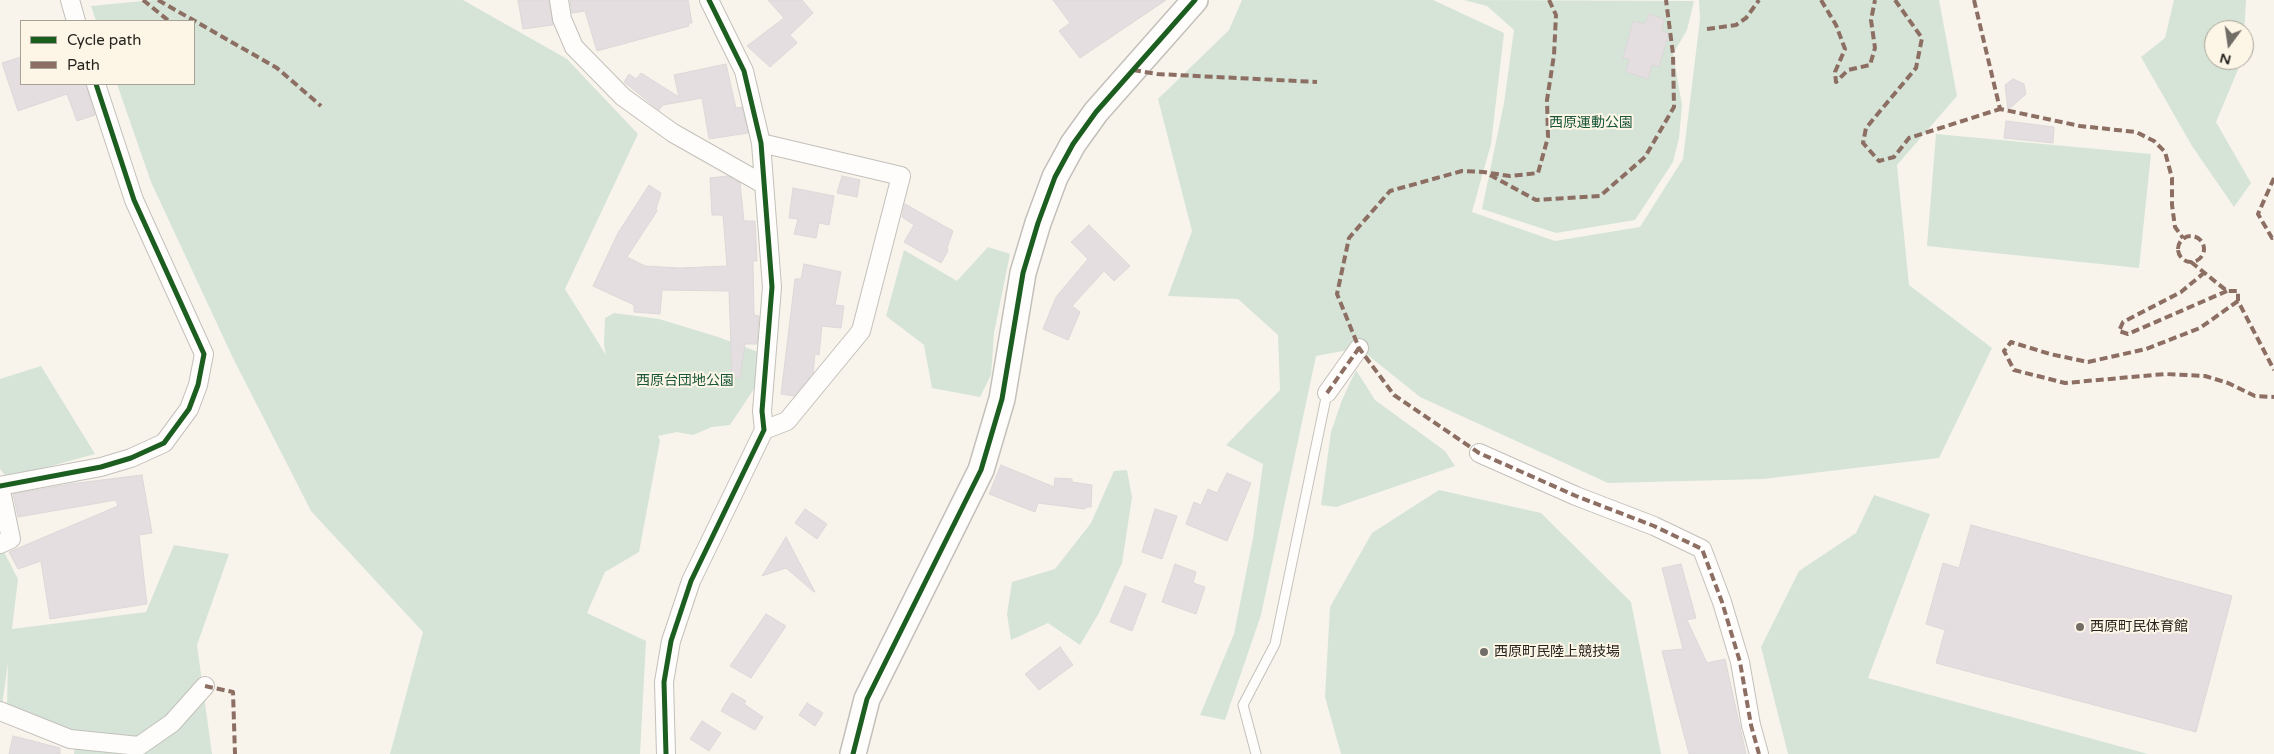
<!DOCTYPE html>
<meta charset="utf-8">
<style>
body{margin:0}
#map{position:relative;width:2274px;height:754px;overflow:hidden;background:#f8f4ec;font-family:"Varela Round",sans-serif}
canvas{display:block}
.legend{position:absolute;left:20px;top:20px;width:175px;height:65px;box-sizing:border-box;background:#fdf6e7;border:1px solid #a7a297;margin:0;padding:6px 9px;list-style:none;font-size:15px;color:#26241f}
.legend li{display:flex;align-items:center;gap:10px;height:25px}
.legend b{width:25px;border:1px solid #a7a297}
.north{position:absolute;left:2204px;top:20px;width:50px;height:50px;box-sizing:border-box;background:#fdf6e7;border:1px solid #a7a297;border-radius:50%;rotate:194deg;font-size:14px;font-weight:700;line-height:20px;text-align:center;color:#26241f}
.north::after{content:'';display:block;margin:auto;width:18px;height:22px;background:#706d67;clip-path:polygon(50% 0,100% 100%,50% 72%,0 100%)}
</style>
<div id="map">
<canvas width="2274" height="754"></canvas>
<ul class="legend">
<li><b style="height:6px;background:#1b5e20"></b>Cycle path</li>
<li><b style="height:6px;background:#8d6e63"></b>Path</li>
</ul>
<div class="north">N</div>
</div>
<script>
const context = document.querySelector('canvas').getContext('2d');
context.lineJoin = 'round';
function paint(path, color) { context.fillStyle = color; context.fill(path, 'evenodd'); }
const shape = rows => new Path2D(rows.map(r => 'M' + r).join(''));
function strokePath(path, color, width, dash) { context.strokeStyle = color; context.lineWidth = width; context.lineCap = dash ? 'butt' : 'round'; context.setLineDash(dash || []); context.stroke(path); }
function label(font, color, halo, rows, align = 'center') {
  context.font = font + ' "Varela Round","Noto Sans JP",sans-serif'; context.lineWidth = 4; context.setLineDash([]); context.textBaseline = 'middle'; context.strokeStyle = halo; context.fillStyle = color; for (const [text, x, y, turn = 0] of rows) {
    context.save(); context.translate(x, y); context.rotate((+turn || 0) * Math.PI / 180); context.textAlign = isNaN(turn) ? turn : align; if (halo) context.strokeText(text, 0, 0); context.fillText(text, 0, 0); context.restore();
  }
}
const green = shape([
 [153,0,463,0,567,59,638,134,565,289,606,355,604,345,605,318,614,313,659,319,718,337,761,353,754,389,730,425,712,427,693,435,677,432,658,436,660,440,639,552,605,572,587,613,646,641,640,754,390,754,423,632,311,511,232,356,151,182,117,84,194,84,194,21,96,21,91,6],
 [1242,0,1433,0,1504,33,1491,144,1472,212,1555,241,1640,227,1683,159,1700,19,1699,0,1939,0,1957,96,1897,165,1909,285,1992,348,1939,458,1763,479,1608,483,1420,397,1359,348,1316,356,1261,615,1225,720,1200,715,1234,634,1253,538,1263,464,1226,445,1280,390,1278,335,1238,299,1168,296,1192,231,1158,99,1229,30],
 [1464,0,1694,1,1687,30,1673,54,1682,105,1679,138,1673,162,1635,220,1556,233,1482,209,1504,103,1514,30,1487,6],
 [2174,0,2246,0,2244,35,2244,30,2214,30,2214,60,2242,60,2216,122,2251,183,2234,207,2192,146,2141,57,2165,38],
 [1936,134,2151,154,2139,268,1927,246],
 [988,247,1010,254,994,333,991,375,980,397,932,388,924,345,886,316,904,250,957,281],
 [41,366,95,454,7,478,0,469,0,379],
 [1356,370,1375,400,1445,451,1455,466,1336,507,1321,505,1331,432,1342,400],
 [1127,470,1132,497,1122,563,1099,613,1080,645,1048,623,1011,640,1007,614,1012,582,1055,569,1091,523,1114,471],
 [1439,490,1541,513,1631,602,1661,754,1341,754,1325,697,1330,607,1372,533],
 [1874,495,1930,514,1868,678,2148,754,1788,754,1761,647,1799,571,1856,533],
 [174,545,229,554,197,645,212,754,74,754,76,731,7,707,8,663,2,705,0,705,0,551,3,550,18,579,12,629,146,612]
]);
const building = shape([
 [518,0,549,0,553,25,523,29,518,0],
 [570,0,688,0,692,23,688,23,689,26,597,51,585,11,572,13,570,0],
 [768,0,802,0,813,13,790,35,797,43,770,67,747,46,784,18,768,0],
 [1053,0,1166,0,1080,58,1059,31,1070,23,1053,0],
 [1649,14,1664,19,1662,31,1669,33,1659,67,1652,65,1648,79,1626,72,1629,59,1623,58,1633,21,1645,24,1649,14],
 [21,57,21,84,86,84,95,115,77,121,67,94,18,111,2,63,21,57],
 [726,64,736,108,742,107,748,133,709,139,702,98,663,105,659,110,624,82,629,74,636,79,641,73,679,97,674,75,726,64],
 [2013,79,2024,84,2026,94,2008,110,2005,85,2013,79],
 [2006,121,2054,127,2053,143,2004,138,2006,121],
 [728,176,740,183,744,221,755,221,757,261,753,261,754,315,759,316,757,344,745,344,740,378,732,377,729,291,662,290,660,314,634,312,634,305,593,286,618,233,649,185,661,193,656,209,657,211,627,257,645,266,680,268,727,266,723,215,712,215,710,178,728,176],
 [842,176,860,180,857,197,837,193,842,176],
 [793,188,834,196,829,225,819,223,816,238,794,234,798,219,789,218,793,188],
 [905,204,953,231,947,248,948,251,941,263,904,242,914,225,902,217,905,204],
 [1089,225,1130,266,1114,281,1104,271,1072,306,1080,312,1068,340,1043,329,1056,297,1088,259,1071,242,1089,225],
 [804,264,841,272,835,305,844,306,841,328,822,326,819,355,815,354,813,373,794,396,781,394,795,279,801,279,804,264],
 [1001,465,1054,487,1055,478,1072,479,1072,482,1092,485,1091,507,1086,507,1085,509,1038,503,1035,512,989,494,1001,465],
 [1227,473,1251,483,1227,541,1186,524,1194,502,1201,505,1208,489,1217,493,1227,473],
 [142,475,152,533,139,535,147,604,50,619,41,561,18,569,9,552,118,506,116,500,18,517,13,494,70,484,142,475],
 [805,509,827,524,817,539,795,523,805,509],
 [1155,509,1177,516,1162,559,1142,552,1155,509],
 [1971,525,2232,596,2196,732,1936,663,1945,630,1926,624,1943,563,1959,568,1971,525],
 [786,537,815,592,814,592,786,568,762,576,786,537],
 [1175,564,1196,572,1193,583,1205,587,1196,614,1162,602,1175,564],
 [1681,564,1696,618,1687,620,1707,663,1725,659,1746,754,1689,754,1662,651,1683,649,1662,568,1681,564],
 [1125,586,1146,594,1132,631,1110,622,1125,586],
 [766,614,786,626,751,678,730,666,766,614],
 [1060,647,1073,665,1039,690,1025,674,1060,647],
 [732,693,746,701,744,704,763,717,755,730,721,711,732,693],
 [807,703,823,713,815,726,799,715,807,703],
 [702,721,721,733,709,751,690,739,702,721],
 [13,736,60,748,60,754,9,754,13,736]
]);
const lane = shape([
 [1256,754,1243,705,1275,644,1327,393]
]);
const street = shape([
 [70,0,76,21],
 [559,0,562,19,574,47,623,97,673,133,763,184],
 [761,143,901,176,861,331,787,421,764,430],
 [1327,393,1359,348],
 [1479,453,1576,496,1654,526,1702,549,1722,602,1740,662,1751,725,1759,754],
 [0,486,101,467,131,458,164,443,189,409,198,385,204,354,134,200,96,84],
 [0,486,11,539,0,544],
 [0,711,70,739,139,746,172,723,205,686],
 [666,754,664,682,671,641,691,581,764,430,762,411,772,287,761,143,744,71,709,0]
]);
const secondary = shape([
 [853,754,867,699,981,470,1002,399,1023,273,1038,223,1055,177,1073,144,1096,112,1195,0]
]);
const quiet = shape([
 [143,0,169,21],
 [158,0,277,68,321,106],
 [1549,0,1556,15,1554,55,1547,100,1548,137,1538,173,1510,176,1483,172,1462,171,1390,191,1349,238,1337,294,1359,348,1394,395,1479,453,1576,496,1654,526,1702,549,1722,602,1740,662,1751,725,1759,754],
 [1821,0,1836,25,1845,49,1835,72,1836,82,1848,70,1870,65,1875,48,1871,20,1875,0],
 [1895,0,1922,38,1916,68,1866,128,1863,143,1879,161,1894,157,1909,138,2000,109],
 [1974,0,2000,109,2080,126,2136,132,2154,141,2165,152,2172,178,2172,205,2175,227,2183,238],
 [1707,29,1736,25,1746,18,1759,0],
 [1133,70,1157,74,1317,82],
 [1490,175,1536,200,1600,196,1645,157,1674,107,1673,54,1666,0],
 [2274,178,2258,214,2272,238,2274,237],
 '2178 249a13 13 0 1 1 26 0a13 13 0 1 1-26 0Z',
 [2191,262,2227,291,2238,291,2238,301,2274,370],
 [2205,272,2181,292,2123,322,2119,331,2128,334,2227,291],
 [2238,301,2200,328,2146,349,2088,362,2050,354,2011,342,2004,351,2014,370,2065,383,2165,374,2205,376,2228,383,2255,396,2274,397],
 [1327,393,1359,348],
 [205,686,233,692,235,754]
]);
const cycleway = shape([
 [0,486,101,467,131,458,164,443,189,409,198,385,204,354,134,200,96,84],
 [666,754,664,682,671,641,691,581,764,430,762,411,772,287,761,143,744,71,709,0],
 [853,754,867,699,981,470,1002,399,1023,273,1038,223,1055,177,1073,144,1096,112,1195,0]
]);
const markers = [
 [2080,627,5,"#706d67"],
 [1484,652,5,"#706d67"]
];
const parkNames = [
 ["西原運動公園",1591,123],
 ["西原台団地公園",685,381]
];
const poiNames = [
 ["西原町民体育館",2090,627],
 ["西原町民陸上競技場",1494,652]
];
paint(green, '#d5e4d7');
paint(building, '#e4dee0');
strokePath(building, '#dcd8d8', 1);
strokePath(lane, '#c3c0ba', 11);
strokePath(street, '#c3c0ba', 20);
strokePath(secondary, '#c3c0ba', 28);
strokePath(lane, '#fefdfc', 9);
strokePath(street, '#fefdfc', 18);
strokePath(secondary, '#fefdfc', 25);
strokePath(quiet, '#8d6e63', 4, [8, 4]);
strokePath(cycleway, '#1b5e20', 5);
for (const [x, y, r, color] of markers) { const dot = new Path2D(); dot.arc(x, y, r, 0, 2 * Math.PI); context.fillStyle = color; context.fill(dot); strokePath(dot, '#fdf6e7', 2); }
label('14px', '#18553a', '#fdf6e7', parkNames);
label('14px', '#26241f', '#fdf6e7', poiNames, 'left');
</script>
